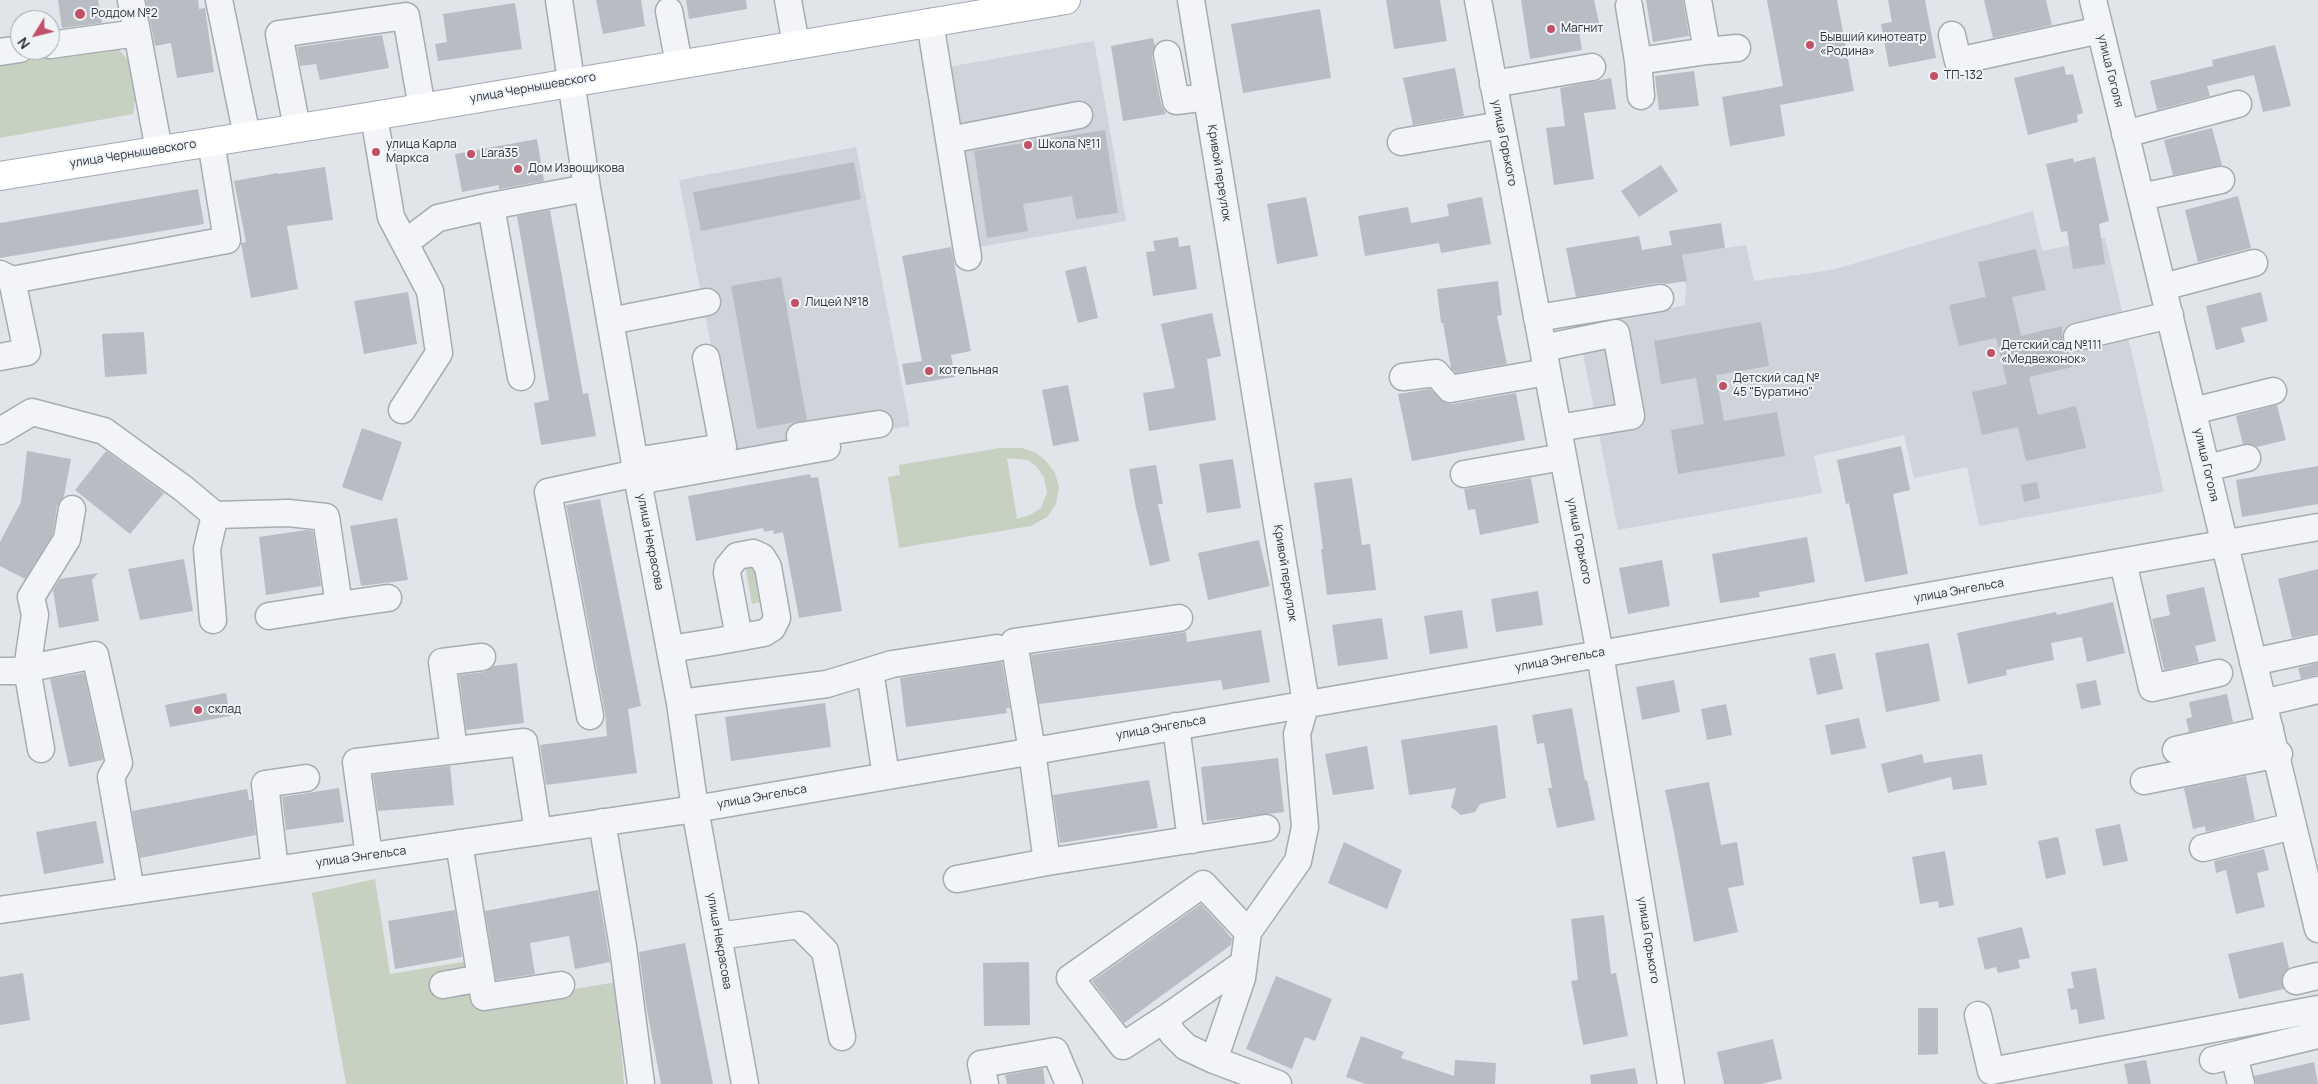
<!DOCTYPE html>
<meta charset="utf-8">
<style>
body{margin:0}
#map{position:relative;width:2318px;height:1084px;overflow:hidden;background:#e1e4e8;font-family:Manrope,sans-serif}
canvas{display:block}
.north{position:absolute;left:10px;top:10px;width:50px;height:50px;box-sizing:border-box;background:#f0f3f6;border:1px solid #a1a6ac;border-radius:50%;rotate:234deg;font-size:14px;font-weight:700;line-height:20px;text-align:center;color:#2b333e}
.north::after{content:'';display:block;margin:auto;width:18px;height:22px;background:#c15167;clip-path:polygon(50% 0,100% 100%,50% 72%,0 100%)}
</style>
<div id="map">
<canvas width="2318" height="1084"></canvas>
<div class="north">N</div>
</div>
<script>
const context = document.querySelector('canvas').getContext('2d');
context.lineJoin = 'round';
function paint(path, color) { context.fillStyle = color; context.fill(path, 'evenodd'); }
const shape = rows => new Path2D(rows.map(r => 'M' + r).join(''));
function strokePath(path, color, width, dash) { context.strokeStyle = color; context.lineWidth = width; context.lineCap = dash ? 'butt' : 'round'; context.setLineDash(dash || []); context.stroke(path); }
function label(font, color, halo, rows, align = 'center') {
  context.font = font + ' Manrope,sans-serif'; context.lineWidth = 4; context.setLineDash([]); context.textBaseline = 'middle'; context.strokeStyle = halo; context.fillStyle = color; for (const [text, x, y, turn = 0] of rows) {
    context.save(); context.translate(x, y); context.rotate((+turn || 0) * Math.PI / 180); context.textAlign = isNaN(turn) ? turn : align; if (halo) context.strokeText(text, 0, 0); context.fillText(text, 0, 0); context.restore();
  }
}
const built = shape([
 [1094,41,1126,221,963,250,931,70],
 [856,147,910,426,732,453,679,180],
 [2033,211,2042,251,2105,238,2164,492,1979,526,1967,467,1914,478,1904,435,1814,456,1822,493,1618,530,1578,329,1685,305,1686,286,1682,255,1746,245,1754,281,1832,270]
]);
const green = shape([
 [114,44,128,60,137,85,133,114,0,138,0,57,41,50],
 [1000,448,1022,448,1035,452,1045,460,1055,473,1059,487,1056,504,1047,517,1031,526,899,548,888,477,900,475,899,465],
 [1007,458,1027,460,1036,466,1044,477,1047,493,1041,508,1030,515,1017,519],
 [744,560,756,561,765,601,752,604],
 [375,879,390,974,481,959,506,1001,616,982,624,1084,346,1084,312,893]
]);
const building = shape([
 [58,0,98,0,102,23,62,28],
 [146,0,198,0,199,9,205,8,214,72,177,78,171,43,155,46],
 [596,0,641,0,645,26,603,34],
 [686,0,746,0,747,9,689,19],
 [1386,0,1440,0,1447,41,1394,49],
 [1521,0,1594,0,1600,27,1579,31,1582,50,1530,59],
 [1646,0,1683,0,1689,36,1653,42],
 [1767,0,1837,0,1854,91,1780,105,1785,136,1730,146,1722,97,1783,86],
 [1888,0,1925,0,1936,58,1889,67,1881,24,1892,22],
 [1984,0,2046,0,2052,25,1993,38],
 [515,3,522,49,438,61,435,44,447,42,443,14],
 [1320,9,1331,78,1243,93,1231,24],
 [382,35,389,68,320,80,316,64,300,66,297,47],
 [1153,38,1155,46,1152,57,1161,104,1166,114,1123,121,1111,46],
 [2275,45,2291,106,2263,112,2254,75,2207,86,2210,96,2157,110,2150,81,2213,66,2212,60],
 [2064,66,2066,75,2073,74,2083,113,2077,115,2078,122,2028,135,2014,78],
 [1455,68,1464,116,1413,125,1403,78],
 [1694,71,1699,106,1659,110,1655,76],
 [1611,78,1616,109,1584,113,1594,179,1554,185,1546,128,1565,126,1560,88],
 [2212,128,2222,165,2173,175,2164,140],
 [1105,130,1118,213,1076,219,1072,196,1023,204,1028,231,987,238,974,151],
 [537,139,544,181,499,189,499,185,462,192,455,154],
 [2095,157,2109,221,2099,224,2105,264,2073,269,2067,231,2061,232,2046,164,2073,158,2074,162],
 [854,162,861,199,701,231,693,192],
 [1661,165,1678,191,1639,217,1621,191],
 [325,167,333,220,287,226,298,289,251,298,241,243,246,242,234,181,278,173,278,174],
 [198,189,204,224,0,258,0,223],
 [2238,196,2251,248,2198,262,2185,210],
 [1306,197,1318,256,1277,264,1267,204],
 [1482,197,1491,244,1441,253,1439,243,1365,256,1358,216,1408,207,1411,223,1449,216,1447,204],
 [550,210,583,394,588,393,596,436,541,445,534,403,549,400,517,216],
 [1721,223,1725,248,1682,255,1687,281,1666,284,1658,283,1576,297,1566,248,1639,236,1642,250,1672,245,1669,231],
 [1178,237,1179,247,1190,245,1197,289,1153,296,1146,252,1155,251,1153,241],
 [951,247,971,351,951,355,955,377,906,385,902,364,922,361,902,256],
 [2036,249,2046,290,2012,297,2021,336,2062,326,2062,340,2068,348,2072,367,2029,377,2038,415,2076,406,2086,448,2026,461,2018,427,1982,435,1972,392,2007,384,1996,338,1959,346,1949,305,1986,297,1978,262],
 [1086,266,1098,318,1078,323,1065,271],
 [781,277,807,420,757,429,731,286],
 [1498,281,1502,315,1497,316,1507,364,1456,373,1451,368,1443,323,1441,323,1437,289],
 [408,292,417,344,364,354,354,301],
 [2261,292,2268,321,2241,328,2245,342,2216,350,2206,306],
 [1212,313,1221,356,1207,359,1216,420,1149,431,1143,393,1175,388,1161,324],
 [1761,322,1769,366,1716,375,1724,421,1777,412,1785,456,1678,474,1671,430,1704,424,1696,378,1661,384,1654,341],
 [144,332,147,374,105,377,102,334],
 [1068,385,1079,441,1053,446,1042,390],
 [1430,389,1445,403,1452,404,1516,393,1525,440,1412,461,1398,394],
 [2277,405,2286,440,2257,447,2251,444,2243,444,2236,416],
 [362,428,402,442,382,501,342,487],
 [1901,446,1910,490,1893,494,1908,574,1865,582,1849,503,1846,504,1837,460],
 [27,451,71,459,64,496,57,506,53,534,25,579,0,566,0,542,21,502],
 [106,451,164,493,130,534,75,490],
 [1233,459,1241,508,1207,513,1199,464],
 [1156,465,1163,504,1158,504,1170,561,1150,566,1136,508,1129,469],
 [2318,466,2318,504,2242,517,2236,480],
 [810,474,811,478,818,477,842,611,799,618,783,532,774,534,773,530,764,532,763,528,696,541,688,496],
 [1352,478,1362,545,1370,544,1376,590,1327,595,1321,549,1323,549,1314,483],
 [1531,478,1539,523,1480,535,1475,509,1468,510,1464,489],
 [2037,482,2040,498,2024,502,2021,485],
 [600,499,641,706,628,709,637,773,546,785,540,745,607,736,605,713,566,505],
 [397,518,408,580,361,586,350,526],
 [306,530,313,531,321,586,266,595,259,537],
 [1807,537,1815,582,1759,592,1760,597,1720,603,1712,554],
 [1259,540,1270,586,1208,600,1198,553],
 [184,559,193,611,140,620,128,569],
 [1662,560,1670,606,1628,614,1619,568],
 [2318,569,2318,633,2292,638,2278,579],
 [98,573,92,580,99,621,59,628,53,590,60,579],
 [2204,587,2216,641,2195,646,2199,662,2164,670,2152,619,2170,615,2166,595],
 [1538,591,1543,625,1496,632,1491,599],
 [2113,602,2125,653,2087,662,2082,637,2051,643,2054,660,2006,670,2007,675,1968,684,1957,633,2056,612,2057,615],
 [1462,610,1468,648,1430,654,1424,616],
 [1382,618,1388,659,1338,666,1332,625],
 [1261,630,1270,682,1223,690,1221,680,1039,704,1031,655,1186,632,1187,642],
 [1929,643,1940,701,1886,712,1875,653],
 [1835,653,1843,689,1817,695,1809,658],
 [1002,662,1010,708,1006,708,1007,713,906,727,900,678],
 [517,663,524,723,466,730,459,675,484,672,494,666],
 [2318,663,2318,675,2301,679,2298,668],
 [84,673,103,760,69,767,50,679],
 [1674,680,1680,712,1642,720,1636,687],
 [2096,680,2101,705,2081,709,2076,684],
 [226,693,230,716,170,727,165,705],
 [2227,694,2233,722,2189,732,2186,719,2192,717,2189,702],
 [825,703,831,747,731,761,725,717],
 [1726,704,1732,735,1707,740,1701,709],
 [1572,708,1585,781,1587,780,1595,820,1557,828,1548,788,1552,788,1544,743,1537,744,1532,715],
 [1859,718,1866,748,1831,755,1825,725],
 [1497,725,1506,798,1480,804,1475,812,1461,815,1451,807,1456,788,1409,795,1401,740],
 [1367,746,1374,789,1333,795,1325,754],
 [1922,754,1924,763,1982,754,1987,785,1953,790,1951,777,1888,793,1881,764],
 [1278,758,1284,812,1207,821,1201,767],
 [450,766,454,805,378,811,373,775],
 [2246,776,2255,820,2206,832,2205,826,2193,829,2184,788],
 [1149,780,1158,828,1060,843,1053,795],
 [1709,782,1721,845,1737,842,1744,885,1728,888,1738,932,1694,942,1674,832,1665,790],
 [339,788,344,822,286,830,282,797],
 [247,789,249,800,252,800,256,835,140,858,132,811],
 [96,821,104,863,44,874,36,832],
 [2120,824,2128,861,2103,866,2095,829],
 [2058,837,2066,874,2046,879,2038,841],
 [1344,842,1402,870,1387,909,1328,883],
 [2264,849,2269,870,2257,873,2265,907,2236,914,2226,870,2216,873,2214,861],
 [1945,851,1954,905,1939,908,1938,901,1920,904,1912,857],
 [598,890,610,962,575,969,569,936,530,943,535,974,496,980,485,911],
 [1201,904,1224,929,1232,939,1231,945,1124,1023,1092,981],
 [455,910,462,957,395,969,388,921],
 [1604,915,1611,974,1616,973,1628,1036,1583,1045,1571,981,1578,980,1571,919],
 [2022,927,2030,958,2018,960,2020,968,1998,973,1996,967,1985,970,1977,938],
 [2283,942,2289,968,2282,977,2284,989,2239,999,2228,954],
 [685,943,713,1084,661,1084,646,1005,639,952],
 [1029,962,1030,1025,984,1026,983,963],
 [2096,968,2105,1019,2079,1024,2077,1009,2071,1010,2067,989,2074,988,2071,972],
 [23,973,30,1020,0,1025,0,977],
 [1276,976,1332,999,1315,1041,1305,1037,1292,1069,1246,1049],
 [1918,1008,1938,1008,1938,1054,1918,1055],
 [1361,1036,1404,1052,1401,1058,1454,1076,1455,1060,1496,1063,1495,1084,1366,1084,1346,1077],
 [1773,1039,1782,1079,1761,1084,1724,1084,1717,1052],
 [2146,1060,2151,1084,2128,1084,2124,1064],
 [2314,1062,2318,1084,2256,1084,2254,1076],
 [1043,1068,1045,1084,1007,1084,1005,1075],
 [1635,1068,1638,1084,1591,1084,1590,1075]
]);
const minor = shape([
 [131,0,159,150],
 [219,0,247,136],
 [559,0,587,188,638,481,680,703,695,809,745,1084],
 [788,0,796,45],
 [1191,0,1306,703,1297,734,1305,827,1298,861,1248,932,1242,978,1214,1060,1278,1084],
 [1478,0,1600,654,1671,1084],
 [2093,0,2318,929],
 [1629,6,1638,61,1707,51,1698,0],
 [669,11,679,64],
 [930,22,968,257],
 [1952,35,1958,61,2100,30],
 [50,45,137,33],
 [1707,51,1737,48],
 [0,52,20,49],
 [1167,54,1176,101,1207,97],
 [1638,61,1641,96],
 [1493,84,1592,67],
 [374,116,391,217,430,291,439,353,402,410],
 [297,128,279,34,406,16,422,108],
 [2125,134,2238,104],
 [949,140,1079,115],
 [1401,142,1501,125],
 [2141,197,2221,180],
 [405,243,438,218,491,206],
 [0,274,12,280,27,352,0,357],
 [12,280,227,240,211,142],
 [2163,287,2254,263],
 [1537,318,1660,298],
 [610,321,707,302],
 [2077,337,2170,315],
 [1543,348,1616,333,1631,416,1558,428],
 [521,377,491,206,587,188],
 [1403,377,1436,373,1450,389,1547,372],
 [2193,411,2273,391],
 [0,431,32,412,104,431,184,489,215,515,288,513,326,517,339,605,269,616],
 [800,436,879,424],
 [635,461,723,447,706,358],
 [2207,468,2247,458],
 [1464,474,1563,457],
 [638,481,827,447],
 [2123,562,2152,688,2219,673],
 [339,605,388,598],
 [213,620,207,549,215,515],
 [670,649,714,642,764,633,772,628,777,618,768,567,762,557,753,553,737,556,728,567,727,573,739,637],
 [2253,662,2318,648],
 [0,671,15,671,95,655,119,763,111,777,131,891],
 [870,671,886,776],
 [680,703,827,684,892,664,997,648],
 [2263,703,2318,690],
 [590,716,548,492,637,473],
 [1176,726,1191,840],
 [41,749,27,669,35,615,31,597,67,539,72,509],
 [454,750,442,662,482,657],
 [2176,750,2270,729],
 [2144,781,2279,754],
 [602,822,623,947,641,1084],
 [459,843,484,997,561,985],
 [2203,848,2293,826],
 [369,856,356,762,524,742,538,832],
 [1047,862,1266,828],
 [275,870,265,784,306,778],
 [957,879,1047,862,1032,751,1014,642,1179,618],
 [0,910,695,809,1600,654,2318,527],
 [718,936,799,925,825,951,842,1037],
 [2296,981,2318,976],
 [443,985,481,978],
 [1978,1015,1991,1071,2318,1009],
 [1166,1018,1123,1046,1070,978,1203,884,1248,932],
 [2234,1055,2241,1084],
 [1214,1060,1186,1047,1172,1033,1166,1018,1244,963],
 [2213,1060,2318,1035],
 [985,1084,981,1064,1055,1051,1069,1084]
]);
const major = shape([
 [0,176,361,118,1066,0]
]);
const markers = [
 [80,14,6,"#c15167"],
 [1551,29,5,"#c15167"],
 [1810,45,5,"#c15167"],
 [1934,76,5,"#c15167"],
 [1028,145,5,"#c15167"],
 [376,152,5,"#c15167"],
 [471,154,5,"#c15167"],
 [518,169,5,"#c15167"],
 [795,303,5,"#c15167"],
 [1991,353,5,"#c15167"],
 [929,371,5,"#c15167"],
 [1723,386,5,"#c15167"],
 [198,710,5,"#c15167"]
];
const poiNames = [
 ["Роддом №2",91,14],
 ["Магнит",1561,29],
 ["Бывший кинотеатр",1820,38],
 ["«Родина»",1820,52],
 ["ТП-132",1944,76],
 ["улица Карла",386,145],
 ["Маркса",386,159],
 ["Школа №11",1038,145],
 ["Lara35",481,154],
 ["Дом Извощикова",528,169],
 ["Лицей №18",805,303],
 ["Детский сад №111",2001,346],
 ["«Медвежонок»",2001,360],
 ["котельная",939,371],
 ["Детский сад №",1733,379],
 ["45 \"Буратино\"",1733,393],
 ["склад",208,710]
];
const streetNames = [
 ["улица Гоголя",2110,71,76],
 ["улица Чернышевского",533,88,-10],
 ["улица Горького",1504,143,79],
 ["улица Чернышевского",133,154,-9],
 ["Кривой переулок",1219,173,81],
 ["улица Гоголя",2206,465,77],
 ["улица Горького",1579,541,79],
 ["улица Некрасова",650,542,79],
 ["Кривой переулок",1285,573,81],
 ["улица Энгельса",1959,591,-10],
 ["улица Энгельса",1560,660,-10],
 ["улица Энгельса",1161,728,-10],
 ["улица Энгельса",762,797,-10],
 ["улица Энгельса",361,857,-8],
 ["улица Горького",1648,940,81],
 ["улица Некрасова",719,941,80]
];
paint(built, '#cfd3da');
paint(green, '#c7d1c2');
paint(building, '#b8bdc4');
strokePath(minor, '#a7abb2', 29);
strokePath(major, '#a1a9b3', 30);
strokePath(minor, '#f3f4f7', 26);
strokePath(major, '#fff', 28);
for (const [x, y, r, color] of markers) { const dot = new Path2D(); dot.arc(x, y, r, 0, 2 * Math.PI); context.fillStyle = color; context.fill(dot); strokePath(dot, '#f0f3f6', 2); }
label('12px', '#2b333e', '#f0f3f6', poiNames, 'left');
label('12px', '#2b333e', '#f0f3f6', streetNames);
</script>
